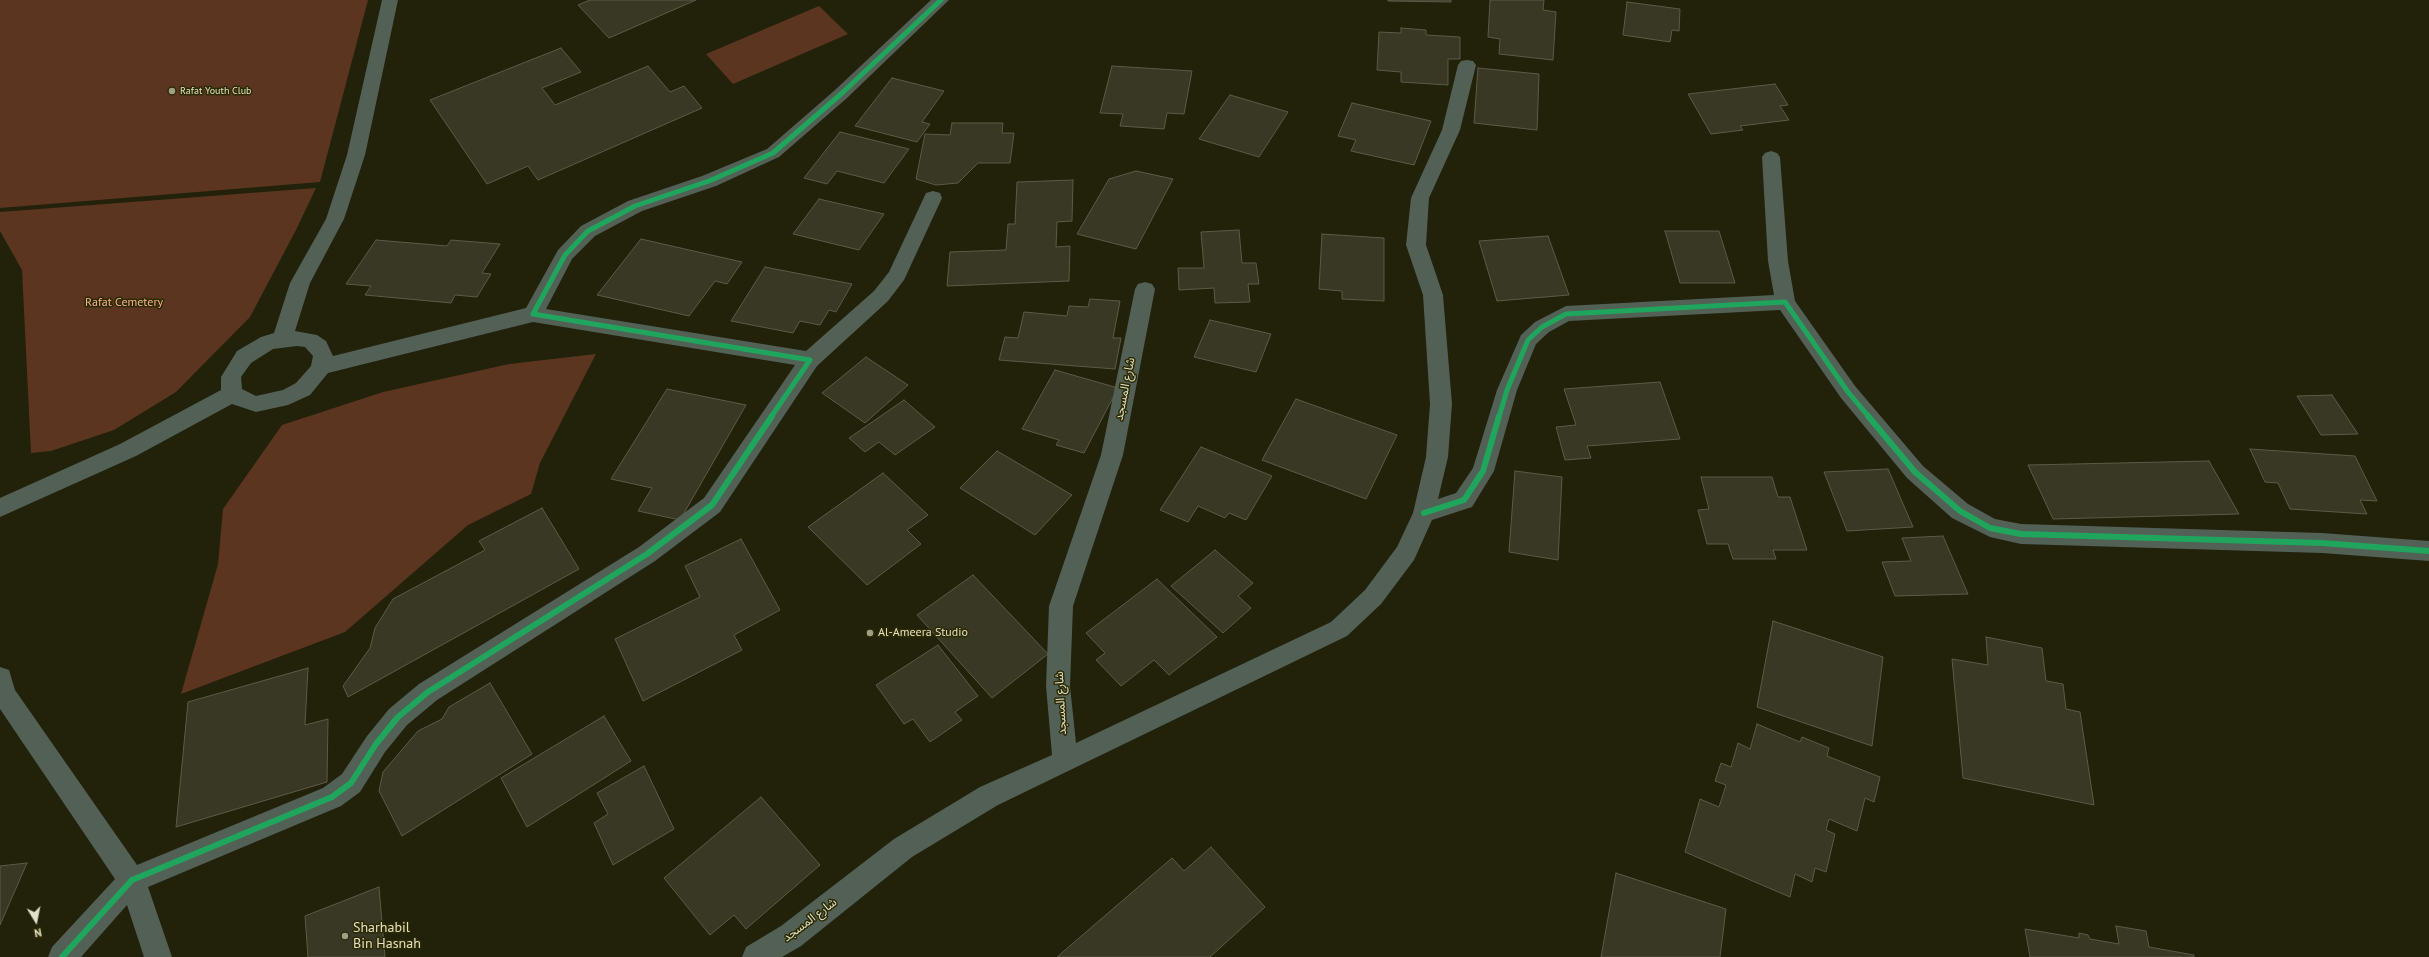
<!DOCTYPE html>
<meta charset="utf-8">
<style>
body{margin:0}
#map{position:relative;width:2429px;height:957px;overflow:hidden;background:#22210a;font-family:"PT Sans",sans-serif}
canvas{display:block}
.north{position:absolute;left:16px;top:901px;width:40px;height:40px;-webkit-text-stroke:3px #2d2a00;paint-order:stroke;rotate:170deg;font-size:11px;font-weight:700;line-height:16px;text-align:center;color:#e2e1ca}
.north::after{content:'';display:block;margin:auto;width:14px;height:18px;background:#e2e1ca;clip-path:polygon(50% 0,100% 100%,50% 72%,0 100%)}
</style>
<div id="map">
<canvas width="2429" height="957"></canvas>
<div class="north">N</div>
</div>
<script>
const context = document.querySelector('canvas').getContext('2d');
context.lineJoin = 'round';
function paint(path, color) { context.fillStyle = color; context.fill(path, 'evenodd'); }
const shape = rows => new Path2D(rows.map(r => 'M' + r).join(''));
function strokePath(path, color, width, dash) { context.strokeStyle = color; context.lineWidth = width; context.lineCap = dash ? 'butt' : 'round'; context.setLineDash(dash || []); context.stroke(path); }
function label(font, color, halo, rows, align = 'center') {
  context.font = font + ' "PT Sans","Noto Sans Arabic",sans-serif'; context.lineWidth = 3; context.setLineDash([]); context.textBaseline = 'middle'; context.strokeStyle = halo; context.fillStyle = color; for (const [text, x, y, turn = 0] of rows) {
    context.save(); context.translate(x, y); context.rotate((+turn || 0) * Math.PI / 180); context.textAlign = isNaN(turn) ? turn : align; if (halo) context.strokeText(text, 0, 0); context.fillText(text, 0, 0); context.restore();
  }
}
const green = shape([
 [0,0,368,0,320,182,0,208],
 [819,6,848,34,733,84,706,54],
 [316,188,296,230,250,317,176,392,114,430,51,451,31,453,22,270,0,231,0,212],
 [596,354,540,463,531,494,468,525,345,632,181,694,218,564,223,509,282,425,383,392,509,364]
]);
const building = shape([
 [590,0,696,0,609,38,578,5,590,0],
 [1388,0,1451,0,1451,2,1388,1,1388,0],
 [1490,0,1544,0,1543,10,1556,12,1553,60,1499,54,1500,39,1488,37,1490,0],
 [1627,2,1680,9,1679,31,1672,30,1670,42,1623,35,1627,2],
 [1401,28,1426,30,1426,35,1460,37,1460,59,1448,59,1448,85,1401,82,1401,72,1377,70,1379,32,1401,33,1401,28],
 [561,48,581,72,542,88,555,105,648,66,670,92,684,86,702,108,538,180,528,166,487,184,430,100,561,48],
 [1112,66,1192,71,1184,114,1167,113,1164,129,1120,126,1123,114,1100,113,1112,66],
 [1478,68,1539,74,1537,130,1474,123,1478,68],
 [892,78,944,91,922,122,930,124,917,142,855,126,892,78],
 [1775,84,1788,105,1780,106,1789,120,1740,126,1743,130,1711,134,1688,94,1775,84],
 [1230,95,1288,112,1259,157,1199,139,1230,95],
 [1352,103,1431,121,1414,165,1351,151,1356,140,1338,136,1352,103],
 [952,123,1003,123,1002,133,1014,133,1010,163,978,163,958,183,936,185,916,179,925,134,950,135,952,123],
 [840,132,909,149,884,183,837,171,827,184,804,178,840,132],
 [1136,171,1173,179,1136,249,1077,234,1109,179,1136,171],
 [1073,180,1072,221,1057,222,1056,247,1070,246,1069,281,947,286,950,252,1006,250,1008,224,1015,224,1017,182,1073,180],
 [819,199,884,214,859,250,793,234,819,199],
 [1239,230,1242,263,1256,263,1259,284,1248,284,1250,302,1215,303,1214,288,1179,290,1178,268,1204,268,1201,232,1239,230],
 [1665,231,1719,231,1735,283,1680,283,1665,231],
 [1322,234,1384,238,1384,301,1342,299,1342,291,1319,289,1322,234],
 [1548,236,1569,295,1497,301,1479,241,1548,236],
 [641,239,742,262,727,284,715,281,689,316,597,295,641,239],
 [376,240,447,246,451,240,500,244,482,273,491,274,477,297,455,295,451,303,365,295,371,286,346,284,376,240],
 [765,267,852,284,836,312,829,310,820,325,800,321,793,333,731,321,765,267],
 [1090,299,1120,301,1113,338,1121,338,1115,369,999,360,1005,337,1018,338,1024,312,1067,316,1069,306,1088,307,1090,299],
 [1210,320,1271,334,1256,372,1194,357,1210,320],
 [866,357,908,385,865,423,822,393,866,357],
 [1055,370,1118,388,1084,453,1056,445,1059,440,1022,429,1055,370],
 [1660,382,1680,439,1587,446,1591,458,1565,460,1556,427,1576,425,1564,389,1660,382],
 [667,389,746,405,680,520,638,511,652,488,611,479,667,389],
 [2332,395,2358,434,2321,435,2297,396,2332,395],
 [1296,399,1397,435,1366,499,1262,460,1296,399],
 [904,400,935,427,895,455,879,442,865,452,849,438,904,400],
 [1201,447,1272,476,1246,520,1229,513,1225,518,1198,506,1188,522,1160,510,1201,447],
 [2250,449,2355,456,2377,501,2360,500,2367,514,2290,509,2278,483,2265,482,2250,449],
 [997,451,1072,495,1035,535,960,488,997,451],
 [2209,461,2239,514,2053,519,2028,465,2209,461],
 [1888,469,1913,527,1847,531,1824,472,1888,469],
 [1515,471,1562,477,1558,560,1509,552,1515,471],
 [883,473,928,515,907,530,921,544,867,585,808,527,883,473],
 [1701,477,1772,477,1778,497,1790,497,1807,550,1773,550,1776,559,1733,559,1728,544,1707,544,1698,510,1709,509,1701,477],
 [542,508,579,569,348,697,343,686,370,648,375,628,393,599,485,550,479,541,542,508],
 [1943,536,1968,594,1895,596,1882,562,1911,561,1902,538,1943,536],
 [741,539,780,610,734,635,742,650,643,701,615,639,700,597,685,566,741,539],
 [1215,550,1253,583,1238,596,1251,608,1223,633,1171,586,1215,550],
 [973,575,1048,654,992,698,917,615,973,575],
 [1157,579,1217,637,1169,675,1154,660,1121,686,1096,660,1105,653,1086,633,1157,579],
 [1773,621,1883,657,1872,746,1757,707,1773,621],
 [1986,637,2042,648,2046,681,2063,684,2066,709,2080,712,2094,805,1963,778,1952,659,1988,665,1986,637],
 [938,645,978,696,955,712,962,720,930,742,913,719,904,724,876,685,938,645],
 [308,668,305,725,328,719,327,782,176,827,188,702,308,668],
 [490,683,532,754,402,836,379,791,383,772,418,731,442,719,449,707,490,683],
 [604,716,631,761,527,827,501,778,604,716],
 [1757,724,1800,742,1802,737,1829,748,1827,756,1880,777,1874,802,1865,798,1857,831,1829,819,1826,830,1835,834,1826,872,1815,868,1812,882,1795,874,1790,897,1685,852,1700,799,1719,807,1726,785,1715,781,1721,763,1731,767,1738,743,1750,749,1757,724],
 [644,766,674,829,613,865,594,823,608,814,597,793,644,766],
 [761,797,820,865,746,929,734,915,710,935,664,878,761,797],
 [1211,847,1265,907,1210,957,1057,957,1172,858,1184,871,1211,847],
 [27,863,0,925,0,866,27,863],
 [1616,873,1726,909,1720,957,1601,957,1616,873],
 [379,887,385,957,308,957,305,916,379,887],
 [2116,926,2146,931,2149,947,2194,955,2194,957,2030,957,2025,929,2079,938,2079,933,2088,935,2090,939,2119,944,2116,926]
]);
const street = shape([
 [382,0,398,0,365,155,344,219,310,283,295,331,317,335,326,341,333,356,526,308,558,250,581,226,628,201,702,176,767,149,835,90,931,0,949,0,847,98,779,157,716,186,642,211,595,236,572,259,546,309,806,351,874,291,889,272,926,193,933,191,940,193,942,198,904,280,888,301,817,366,720,512,655,561,437,700,407,725,385,752,360,792,341,806,148,887,172,957,144,957,127,905,81,957,48,957,52,947,115,879,0,709,0,667,9,670,15,690,137,865,323,788,342,774,367,736,389,709,419,684,639,547,704,498,795,365,533,322,328,373,310,395,288,405,256,412,232,404,136,456,0,517,0,498,120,444,221,390,221,377,237,351,261,337,274,333,290,283,326,219,347,155,382,0],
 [297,346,305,347,313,356,311,366,296,383,283,390,256,396,242,389,241,377,251,363,273,349,297,346],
 [1467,60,1473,61,1476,65,1460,130,1429,198,1426,245,1443,295,1452,404,1448,457,1438,499,1456,493,1473,468,1497,390,1521,335,1535,322,1566,306,1774,295,1768,261,1762,157,1765,153,1771,151,1777,153,1780,157,1788,261,1795,301,1855,386,1923,466,1968,504,1995,519,2021,524,2322,533,2429,541,2429,561,2322,553,2021,544,1990,537,1952,518,1907,478,1841,398,1780,310,1569,321,1549,332,1536,344,1517,390,1494,471,1472,507,1432,520,1414,560,1381,604,1347,636,998,805,912,857,801,946,782,957,742,957,746,947,781,926,894,839,980,787,1052,755,1046,686,1049,606,1101,455,1135,289,1138,284,1145,282,1152,284,1155,289,1123,455,1073,606,1070,686,1076,743,1331,622,1365,590,1397,547,1413,513,1426,457,1430,404,1423,295,1406,245,1411,198,1442,130,1458,65,1461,61,1467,60]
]);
const cyclewayFar1 = shape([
 [771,417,810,360,533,314,565,255,588,231,635,206,709,181,773,153,841,94,941,0],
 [1499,417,1507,390,1528,340,1542,327,1566,314,1785,302,1848,392,1869,417]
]);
const cycleway = shape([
 [1868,416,1915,472,1960,511,1990,528,2021,534,2322,543,2429,551],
 [1424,513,1464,500,1483,471,1499,416],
 [62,957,132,880,332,797,351,783,376,744,398,717,428,692,647,554,712,505,772,416]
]);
const markers = [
 [172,91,4,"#9f9e87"],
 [870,633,4,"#9f9e87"],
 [345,936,4,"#9f9e87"]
];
const farPoinames = [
 ["Rafat Youth Club",180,91]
];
const parkNames = [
 ["Rafat Cemetery",124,303]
];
const streetNames = [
 ["شارع المسجد",1125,389,-79],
 ["شارع المسجد",1061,703,-93],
 ["شارع المسجد",810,920,-37]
];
const poiNames = [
 ["Al-Ameera Studio",878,633]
];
const nearPoinames = [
 ["Sharhabil",353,928],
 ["Bin Hasnah",353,944]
];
paint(green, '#5b3520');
paint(building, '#393825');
strokePath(building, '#5c5b48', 1);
paint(street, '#526056');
strokePath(cyclewayFar1, '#20a55d', 5);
strokePath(cycleway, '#20a55d', 6);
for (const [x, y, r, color] of markers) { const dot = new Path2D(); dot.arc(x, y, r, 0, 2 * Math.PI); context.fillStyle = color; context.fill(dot); strokePath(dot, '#2d2a00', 1.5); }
label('10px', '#e2e1ca', '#2d2a00', farPoinames, 'left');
label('12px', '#f8b393', '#2d2a00', parkNames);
label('12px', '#e2e1ca', '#2d2a00', streetNames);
label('12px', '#e2e1ca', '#2d2a00', poiNames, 'left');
label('14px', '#e2e1ca', '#2d2a00', nearPoinames, 'left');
</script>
